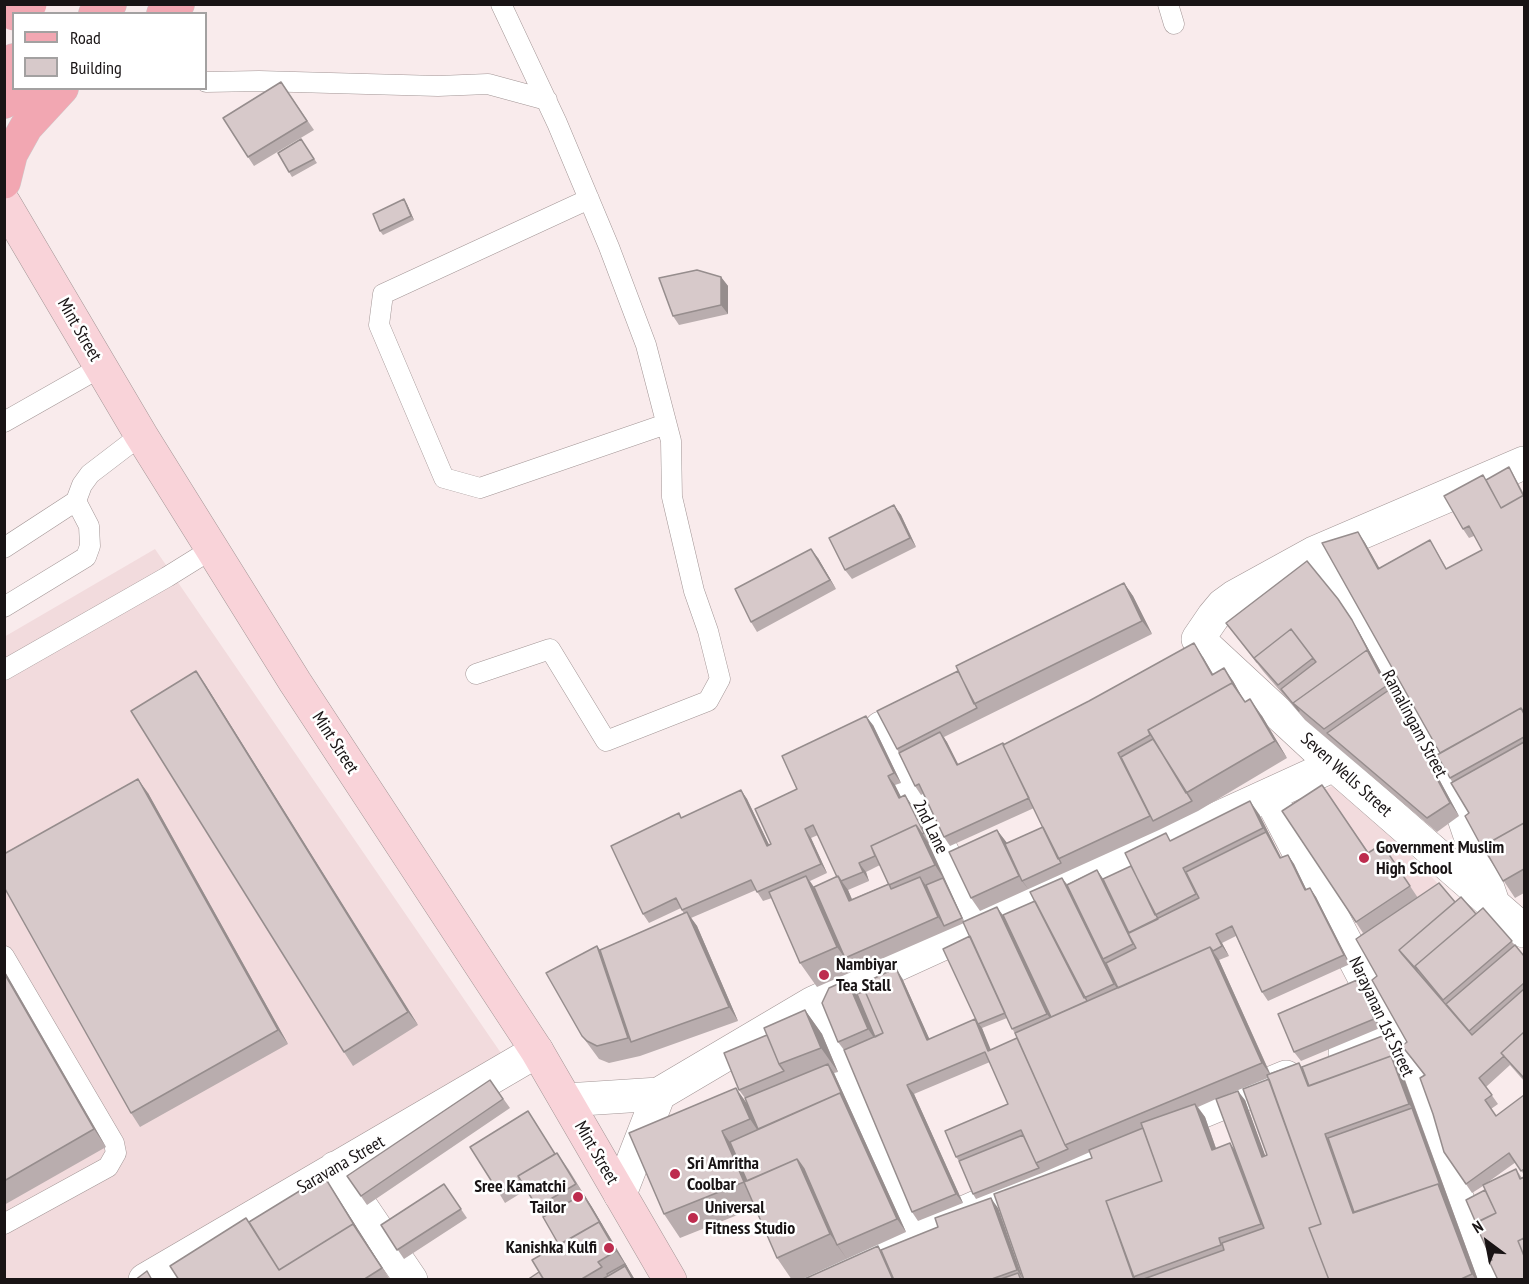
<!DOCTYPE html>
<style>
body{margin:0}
#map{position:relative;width:1529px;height:1284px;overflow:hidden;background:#f9ebec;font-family:"PT Sans Narrow",sans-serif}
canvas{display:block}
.frame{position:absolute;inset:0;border:6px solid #191415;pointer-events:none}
.legend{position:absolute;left:12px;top:12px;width:195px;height:78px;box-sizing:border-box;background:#fff;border:2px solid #a3a1a1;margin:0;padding:8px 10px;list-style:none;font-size:18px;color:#191415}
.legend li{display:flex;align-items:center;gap:12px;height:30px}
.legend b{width:30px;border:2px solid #a3a1a1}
.north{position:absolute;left:1457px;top:1212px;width:60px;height:60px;-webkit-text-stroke:4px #fff;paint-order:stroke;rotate:328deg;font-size:16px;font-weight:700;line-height:24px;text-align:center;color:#191415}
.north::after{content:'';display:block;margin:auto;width:21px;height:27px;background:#191415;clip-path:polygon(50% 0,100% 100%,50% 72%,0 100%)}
</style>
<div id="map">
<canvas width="1529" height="1284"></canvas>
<div class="frame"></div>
<ul class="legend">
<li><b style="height:8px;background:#f2a7b2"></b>Road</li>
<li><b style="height:16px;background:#d7c9ca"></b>Building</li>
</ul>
<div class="north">N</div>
</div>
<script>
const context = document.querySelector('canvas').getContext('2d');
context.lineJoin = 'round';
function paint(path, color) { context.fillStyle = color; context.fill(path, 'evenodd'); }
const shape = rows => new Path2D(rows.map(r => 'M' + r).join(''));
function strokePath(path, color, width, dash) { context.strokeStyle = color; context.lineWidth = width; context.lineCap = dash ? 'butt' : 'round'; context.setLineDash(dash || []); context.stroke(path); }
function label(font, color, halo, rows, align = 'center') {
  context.font = font + ' "PT Sans Narrow",sans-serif'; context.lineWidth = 5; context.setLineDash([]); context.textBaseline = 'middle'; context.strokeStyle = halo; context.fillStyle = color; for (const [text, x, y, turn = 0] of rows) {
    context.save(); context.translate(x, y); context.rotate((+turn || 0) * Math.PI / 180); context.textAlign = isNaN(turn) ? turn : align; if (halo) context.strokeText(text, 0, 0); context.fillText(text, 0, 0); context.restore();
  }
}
const built = shape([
 [155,549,503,1056,139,1279,5,1279,4,637],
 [1340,782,1446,892,1370,942,1282,812]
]);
const lane = shape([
 [1168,4,1174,24],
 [206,82,259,81,438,86,488,84,547,100],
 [589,199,383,294,379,325,444,478,480,488,666,424],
 [4,422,101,367],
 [4,548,76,501,82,485,90,474,141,435],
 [4,607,86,557,90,546,89,526,76,501],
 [4,670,167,577,212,549],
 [476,674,550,649,606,741,708,701,720,679,708,631,694,591,672,497,671,441,646,345,609,247,557,123,501,4],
 [4,956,114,1143,116,1153,108,1167,4,1224]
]);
const street = shape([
 [1524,463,1314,553,1234,597,1223,605,1213,617,1198,639,1334,765,1524,931],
 [1314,553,1406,703,1464,818,1493,903],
 [881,728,979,926],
 [1269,795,1393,1033,1489,1280],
 [813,1003,876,1140,917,1233],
 [1345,1053,1393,1033],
 [566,1100,659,1094,813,1003,1334,765],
 [335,1168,411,1280],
 [620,1194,659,1094],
 [145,1280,537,1051],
 [819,1280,917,1233,1070,1166,1286,1077]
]);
const secondary = shape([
 [4,203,141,435,295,682,537,1051,670,1280]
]);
const primary = shape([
 [95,14,110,4],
 [163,14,178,4],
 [4,66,14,60],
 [4,102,31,88],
 [4,182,11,154,26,127,62,88]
]);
const primaryBridge = shape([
 [14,14,30,4]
]);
const wall = shape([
 [281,82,314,130,254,166,248,157],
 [301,139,317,163,292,177,289,172],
 [404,199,407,204,414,220,383,235,380,231],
 [721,277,728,286,728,314,679,325,673,316],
 [1512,472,1524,494,1524,893,1515,898,1484,851,1469,813,1450,778,1440,753,1364,541,1379,568,1430,540,1447,569,1482,550,1474,536,1469,538,1463,529,1483,475,1486,480],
 [894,505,901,515,916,547,852,579,845,570],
 [818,558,836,589,757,632,751,622],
 [1124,583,1133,596,1152,634,944,737,958,764,1203,657,1213,674,1233,681,1245,702,1262,716,1287,758,1198,811,1159,830,980,911,971,898,997,830,1007,843,1043,827,1034,808,950,846,944,837,923,794,921,795,915,786,897,749,958,671],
 [1226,623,1358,630,1459,816,1437,832,1305,720,1263,671],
 [205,684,418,1025,353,1066,344,1052],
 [873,725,901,783,895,785,901,797,911,804,930,842,928,843,964,922,1003,915,1035,901,1062,878,1067,884,1097,870,1103,879,1131,866,1171,840,1259,814,1281,858,1288,855,1294,864,1306,889,1310,888,1316,897,1350,964,1268,1001,1262,992,1236,936,1222,943,1229,956,1219,960,1270,1073,1299,1063,1302,1067,1385,1035,1392,1044,1478,1280,1024,1280,1092,1158,1090,1152,1042,1173,976,1199,973,1194,959,1161,956,1157,1008,1104,990,1062,914,1094,963,1203,918,1221,912,1212,844,1050,838,1042,857,994,902,978,929,1039,978,1024,970,936,964,923,817,987,800,963,772,898,763,901,756,890,691,918,697,926,738,1021,640,1056,609,1063,599,1059,582,1036,597,946,600,950,684,914,681,908,649,923,643,914,683,818,741,790,747,799,769,845,771,844,797,789],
 [818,835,837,877,814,887,810,881,827,873,811,838],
 [880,865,888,884,852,899,848,890,869,881,866,872],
 [1007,1018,1017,1038,990,1050,982,1028],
 [1268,1078,1267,1155,1265,1156,1245,1100,1226,1095],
 [1216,1099,1235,1150,1216,1148,1205,1117,1198,1107],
 [1322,785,1369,853,1382,844,1418,898,1439,883,1455,902,1461,897,1476,914,1483,908,1524,956,1524,1081,1510,1065,1486,1087,1498,1104,1491,1109,1496,1116,1524,1095,1524,1175,1516,1162,1484,1185,1516,1169,1522,1178,1524,1177,1524,1280,1498,1280,1489,1261,1492,1260,1475,1223,1476,1223,1466,1200,1485,1190,1483,1186,1472,1193,1444,1152,1433,1114,1420,1078,1424,1075,1402,1046,1407,1042,1372,980,1377,976,1356,939,1363,933,1282,811],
 [148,793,288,1044,140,1127,131,1113],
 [4,970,106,1147,4,1205],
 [1363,990,1380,1028,1301,1061,1294,1052],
 [805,1010,822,1034,838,1072,834,1073,906,1232,800,1280,792,1280,777,1258,755,1208,680,1238,664,1214,629,1133,747,1104,745,1098,739,1090,767,1035],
 [490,1080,510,1108,367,1205,347,1176],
 [534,1120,555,1154,557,1153,569,1170,611,1239,635,1280,527,1280,539,1272,559,1245,543,1217,526,1190,505,1203,499,1193],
 [324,1176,390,1280,179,1280,249,1222],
 [444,1184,467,1218,404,1259,381,1225],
 [998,1208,1023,1280,802,1280,878,1246,881,1250]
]);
const shadedWall = shape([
 [404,199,407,204,414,220,411,216],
 [721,277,728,286,728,314,721,305],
 [894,505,901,515,916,547,910,538],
 [1358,532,1364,541,1385,578,1378,569],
 [811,549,818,558,836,589,830,580],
 [1124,583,1133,596,1152,634,1142,621],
 [1338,599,1358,630,1398,703,1386,686],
 [1194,643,1203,657,1221,688,1212,675],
 [1224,668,1233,681,1244,701,1232,683],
 [196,671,205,684,418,1025,408,1012],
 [1389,690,1398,703,1459,816,1450,803],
 [1250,699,1262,716,1287,758,1275,741],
 [866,716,873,725,901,783,894,773],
 [940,732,947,742,963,774,957,765],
 [888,776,895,785,906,807,899,798],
 [138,779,148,793,288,1044,278,1030],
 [741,790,747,799,774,855,767,846],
 [905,795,911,804,930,842,924,833],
 [1250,801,1259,814,1286,867,1280,858,1263,828],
 [916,825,928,842,965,923,962,918,943,878,935,865],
 [805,829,811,838,827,873,821,864],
 [997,830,1007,843,1022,881,1029,890,1019,876],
 [1288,855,1294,864,1311,899,1305,890],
 [859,863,866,872,869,881,863,872],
 [1097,870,1106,883,1142,957,1133,944],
 [806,876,823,900,845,958,837,947],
 [838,876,848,890,858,914,849,901],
 [920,877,929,890,944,926,938,917],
 [1062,878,1074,895,1103,959,1110,968,1120,992,1114,984],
 [1310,888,1316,897,1350,964,1344,955],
 [997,907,1010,925,1053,1022,1047,1014],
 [687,912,697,926,738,1021,729,1007],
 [1216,934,1222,943,1229,956,1222,946],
 [597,946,610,963,631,1042,628,1038],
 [1210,947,1219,960,1271,1076,1262,1063],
 [896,968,902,978,934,1049,927,1040],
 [4,970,106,1147,94,1129,4,973],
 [847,980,859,998,877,1042,868,1029],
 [1357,980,1363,990,1380,1028,1374,1019],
 [805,1010,822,1034,838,1072,821,1048],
 [975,1019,982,1028,995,1060,988,1051],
 [1385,1035,1392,1044,1401,1070,1394,1061],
 [1391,1056,1401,1070,1478,1280,1476,1280,1472,1274,1438,1184,1412,1108,1409,1104],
 [828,1064,834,1073,906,1232,897,1219,840,1093],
 [907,1085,914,1094,963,1203,956,1194],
 [736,1088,753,1112,760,1134,750,1119],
 [1238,1091,1245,1100,1269,1166,1262,1157],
 [1195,1104,1205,1117,1221,1163,1212,1150],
 [722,1131,739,1155,752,1192,744,1182],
 [1325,1134,1334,1147,1356,1217,1353,1213],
 [1230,1143,1240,1157,1270,1237,1261,1224],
 [557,1153,592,1207,635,1280,633,1280,625,1264,616,1251,584,1195],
 [797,1159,813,1183,837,1245,847,1259,830,1234],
 [324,1176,363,1237,390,1280,353,1224],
 [991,1198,998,1208,1023,1279,1017,1270]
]);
const building = shape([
 [281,82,307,121,248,157,223,118,281,82],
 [301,139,314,159,289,172,278,153,301,139],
 [404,199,411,216,380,231,373,214,404,199],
 [697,270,721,277,721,305,673,316,659,278,697,270],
 [1509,467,1524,497,1524,495,1501,508,1486,480,1509,467],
 [1483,475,1501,508,1524,495,1524,713,1521,708,1440,753,1322,543,1358,532,1378,569,1430,540,1446,569,1482,550,1469,526,1463,529,1444,496,1483,475],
 [894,505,910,538,845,570,829,538,894,505],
 [811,549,830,580,751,622,735,589,811,549],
 [1307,561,1338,599,1352,620,1372,658,1367,650,1293,703,1299,711,1281,689,1316,662,1291,629,1254,658,1257,662,1226,623,1307,561],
 [1124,583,1142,621,974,704,956,666,1124,583],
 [1291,629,1313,658,1278,685,1254,658,1291,629],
 [1194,643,1212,675,1224,668,1235,687,1232,683,1148,730,1150,735,1118,753,1150,816,1058,859,1003,745,1089,701,1194,643],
 [1367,650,1386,686,1324,729,1293,703,1367,650],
 [196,671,408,1012,344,1052,131,711,196,671],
 [958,671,977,708,897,749,877,711,958,671],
 [1232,683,1245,702,1250,699,1275,741,1186,793,1148,730,1232,683],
 [1389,690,1450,803,1427,818,1327,733,1389,690],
 [1521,708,1524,714,1524,737,1450,778,1437,755,1521,708],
 [866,716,894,773,888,776,899,798,905,795,924,833,922,834,916,825,871,846,875,856,859,863,863,872,841,881,838,876,837,877,813,825,805,829,821,864,757,892,751,880,682,910,676,898,643,914,611,846,679,813,681,818,741,790,767,846,771,844,755,809,797,789,782,756,866,716],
 [940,732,957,765,1003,743,1004,745,1003,745,1029,798,944,837,919,784,915,786,899,753,940,732],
 [1153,739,1192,801,1153,821,1121,757,1153,739],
 [1524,742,1524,823,1483,846,1486,851,1484,851,1465,816,1469,813,1451,783,1524,742],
 [138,779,278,1030,131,1113,4,887,4,854,138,779],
 [1322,785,1368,853,1382,844,1410,886,1356,922,1282,811,1322,785],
 [1250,801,1263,828,1183,868,1196,894,1155,915,1125,853,1166,833,1170,841,1250,801],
 [1524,823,1524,869,1503,881,1483,846,1524,823],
 [916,825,935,865,889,885,871,846,916,825],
 [1043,827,1061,863,1022,881,1005,844,1043,827],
 [997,830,1019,876,971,898,949,852,997,830],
 [1266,832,1280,858,1288,855,1305,890,1310,888,1344,955,1262,992,1232,926,1216,934,1222,946,1213,951,1210,947,1118,988,1106,963,1136,948,1128,933,1199,898,1186,872,1266,832],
 [1131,866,1158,919,1129,933,1103,879,1131,866],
 [1097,870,1133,944,1103,959,1067,885,1097,870],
 [806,876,837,947,800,963,769,892,806,876],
 [838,876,849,901,889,884,891,889,920,877,938,917,845,958,814,887,838,876],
 [943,878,962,918,944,926,926,885,943,878],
 [1062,878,1114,984,1084,998,1030,892,1062,878],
 [1439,883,1455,902,1399,950,1402,954,1472,1035,1524,989,1524,1032,1501,1053,1504,1056,1479,1078,1492,1095,1485,1100,1496,1116,1524,1095,1524,1169,1521,1171,1509,1153,1466,1184,1444,1152,1433,1114,1420,1078,1425,1075,1402,1046,1407,1042,1372,980,1377,976,1356,939,1439,883],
 [1461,897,1476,914,1415,966,1417,970,1399,950,1461,897],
 [1035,901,1087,1001,1051,1017,1003,915,1035,901],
 [997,907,1047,1014,1012,1029,963,922,997,907],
 [1483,908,1512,941,1443,1000,1415,966,1483,908],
 [687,912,729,1007,631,1042,600,950,687,912],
 [970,936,1005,1013,978,1024,943,949,970,936],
 [1515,945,1524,956,1524,983,1469,1031,1446,1004,1515,945],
 [597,946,628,1038,597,1046,587,1041,582,1036,546,973,597,946],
 [1210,947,1262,1063,1065,1145,1015,1033,1210,947],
 [896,968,927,1040,975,1019,988,1051,1017,1038,1065,1145,1068,1149,1036,1163,1021,1130,956,1157,945,1131,1008,1104,985,1052,907,1085,956,1194,912,1212,844,1050,883,1033,862,984,896,968],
 [4,973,94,1129,4,1181,4,973],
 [847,980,868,1029,838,1042,822,1003,829,988,847,980],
 [1357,980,1374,1019,1294,1052,1278,1014,1357,980],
 [865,991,883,1033,875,1037,857,994,865,991],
 [805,1010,821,1048,779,1064,764,1028,805,1010],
 [1524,1032,1524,1078,1501,1053,1524,1032],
 [767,1035,779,1064,784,1071,739,1090,724,1053,767,1035],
 [1385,1035,1394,1061,1391,1056,1309,1086,1302,1067,1385,1035],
 [1391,1056,1409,1104,1325,1134,1353,1213,1438,1184,1472,1274,1459,1280,1329,1280,1309,1228,1321,1224,1267,1075,1299,1063,1308,1086,1391,1056],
 [828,1064,843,1097,840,1093,758,1129,745,1098,828,1064],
 [1269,1079,1321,1224,1309,1228,1329,1280,1141,1280,1224,1250,1222,1243,1264,1228,1216,1099,1238,1091,1262,1157,1267,1155,1243,1089,1269,1079],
 [490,1080,503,1099,361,1196,347,1176,490,1080],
 [736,1088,750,1119,722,1131,744,1182,664,1214,629,1133,736,1088],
 [840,1093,897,1219,837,1245,804,1169,797,1159,747,1181,730,1142,840,1093],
 [1195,1104,1212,1150,1230,1143,1261,1224,1219,1238,1221,1245,1133,1277,1106,1201,1162,1181,1141,1123,1195,1104],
 [1412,1108,1441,1188,1438,1184,1354,1212,1328,1138,1412,1108],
 [528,1111,555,1154,518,1176,520,1180,499,1193,470,1147,528,1111],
 [1143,1128,1162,1181,1106,1201,1135,1280,1024,1280,994,1194,1092,1158,1089,1150,1143,1128],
 [1023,1135,1036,1163,1039,1168,973,1194,959,1161,1023,1135],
 [557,1153,576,1184,537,1207,518,1176,557,1153],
 [797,1159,830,1234,777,1258,744,1182,797,1159],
 [1516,1169,1520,1179,1524,1177,1524,1238,1518,1241,1524,1256,1524,1280,1498,1280,1489,1261,1492,1260,1475,1223,1496,1213,1483,1185,1516,1169],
 [324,1176,356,1228,353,1224,279,1270,249,1222,324,1176],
 [444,1184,461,1209,397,1250,381,1225,444,1184],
 [1485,1190,1496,1213,1476,1223,1466,1200,1485,1190],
 [583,1194,602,1226,599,1222,559,1245,543,1217,583,1194],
 [991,1198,1017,1270,989,1280,894,1280,881,1250,938,1227,935,1218,991,1198],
 [246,1218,279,1270,353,1224,382,1268,363,1280,179,1280,170,1266,246,1218],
 [599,1222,616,1251,598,1262,602,1267,580,1280,544,1280,532,1260,599,1222],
 [1524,1238,1524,1256,1518,1241,1524,1238],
 [878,1246,893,1280,802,1280,878,1246],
 [625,1264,628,1270,625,1266,608,1276,607,1274,625,1264],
 [625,1266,633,1280,601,1280,625,1266],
 [147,1271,152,1280,135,1280,147,1271],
 [539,1272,544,1280,527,1280,539,1272],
 [1018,1273,1021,1280,998,1280,1018,1273]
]);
const markers = [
 [1364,858,6,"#bd2c4e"],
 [824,975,6,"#bd2c4e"],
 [675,1174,6,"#bd2c4e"],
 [578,1197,6,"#bd2c4e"],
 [693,1218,6,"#bd2c4e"],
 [609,1248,6,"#bd2c4e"]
];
const streetNames = [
 ["Mint Street",79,330,60],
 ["Ramalingam Street",1414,724,62],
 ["Mint Street",335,743,57],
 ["Seven Wells Street",1346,775,42],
 ["2nd Lane",930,827,64],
 ["Narayanan 1st Street",1381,1017,65],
 ["Mint Street",596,1153,60],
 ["Saravana Street",341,1165,-30]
];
const poiNames = [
 ["Government Muslim",1376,848],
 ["High School",1376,869],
 ["Nambiyar",836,965],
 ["Tea Stall",836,986],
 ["Sri Amritha",687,1164],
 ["Coolbar",687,1185],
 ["Sree Kamatchi",566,1187,"right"],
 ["Tailor",566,1208,"right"],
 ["Universal",705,1208],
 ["Fitness Studio",705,1229],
 ["Kanishka Kulfi",597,1248,"right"]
];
paint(built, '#f2dbdd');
strokePath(lane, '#a29595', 21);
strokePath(street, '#a29595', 34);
strokePath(secondary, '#a29595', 34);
strokePath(primary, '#cccbcc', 34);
strokePath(lane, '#fff', 20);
strokePath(street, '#fff', 33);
strokePath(secondary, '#f9d3d9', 33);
strokePath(primary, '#f2a7b2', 33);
strokePath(primaryBridge, '#cccbcc', 34, []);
strokePath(primaryBridge, '#f2a7b2', 33);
paint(wall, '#b9adae');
paint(shadedWall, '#968d8d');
paint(building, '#d7c9ca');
strokePath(building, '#968d8d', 1.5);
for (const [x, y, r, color] of markers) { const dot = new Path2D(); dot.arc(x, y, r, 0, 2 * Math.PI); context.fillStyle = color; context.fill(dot); strokePath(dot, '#fff', 2); }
label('18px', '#191415', '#fff', streetNames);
label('bold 18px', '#191415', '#fff', poiNames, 'left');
</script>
